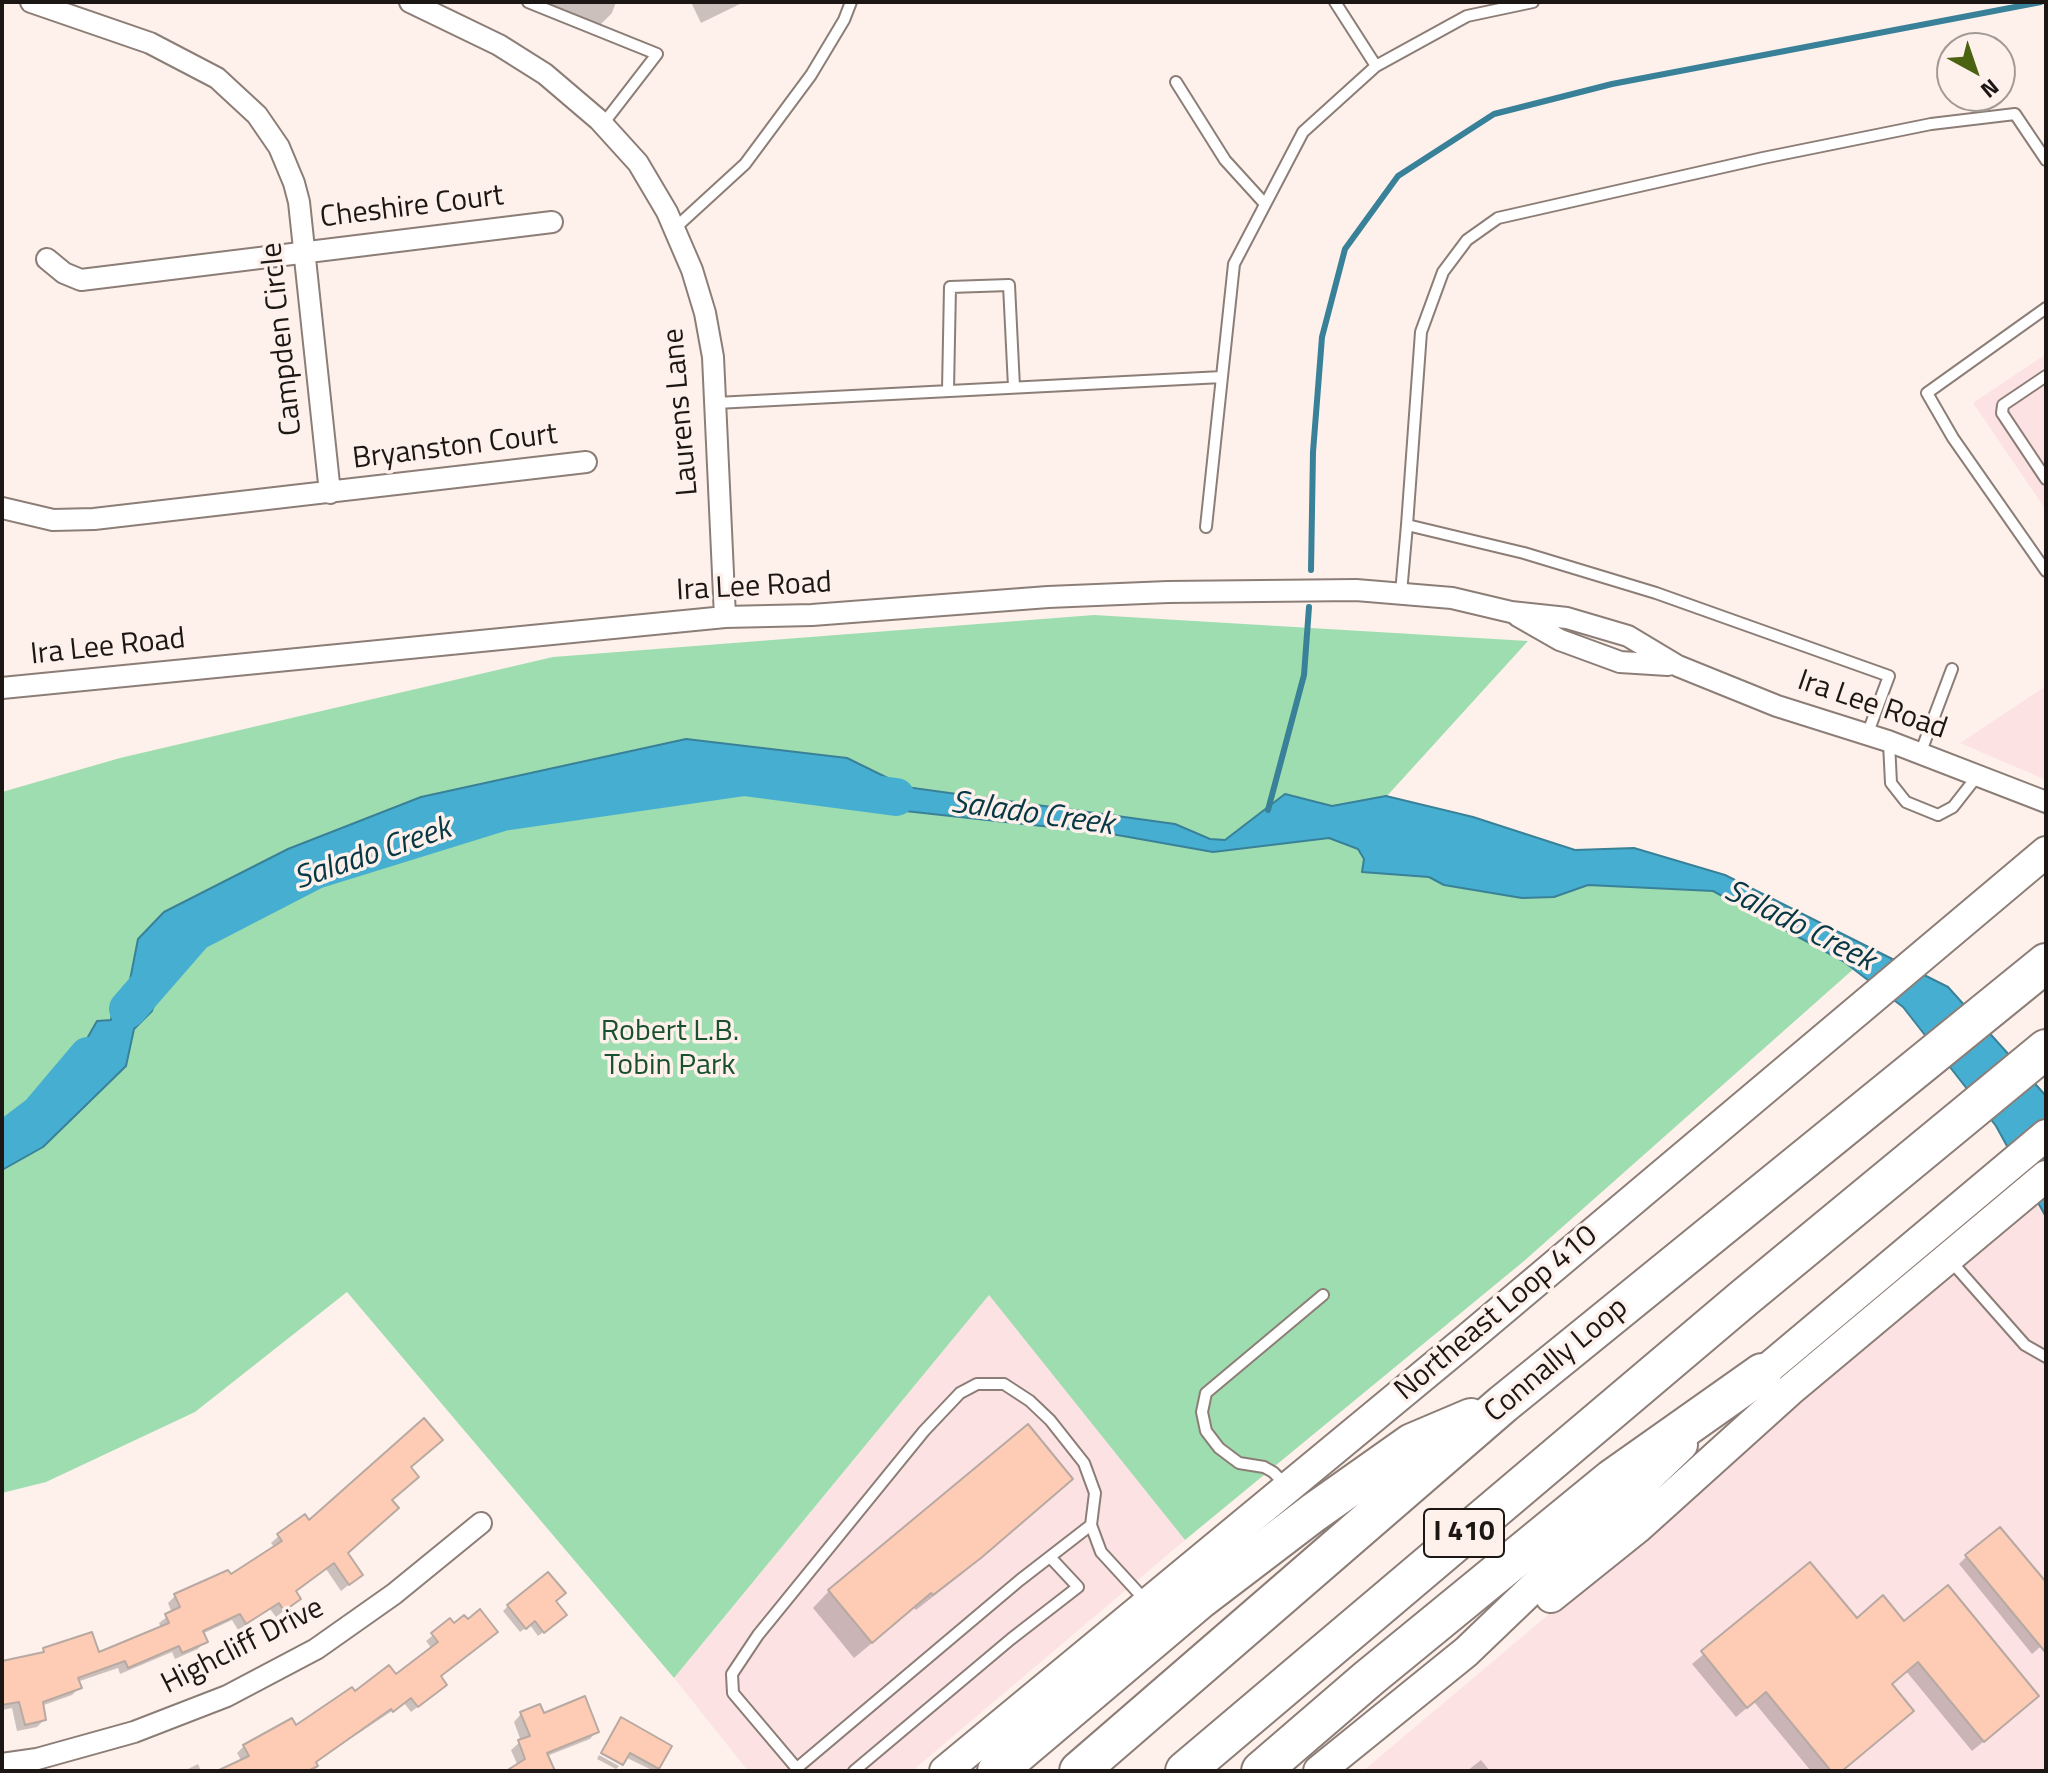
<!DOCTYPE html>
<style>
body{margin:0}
#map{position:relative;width:2048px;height:1773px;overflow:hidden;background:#fef1eb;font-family:"Titillium Web",sans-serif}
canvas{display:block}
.frame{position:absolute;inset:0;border:4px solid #1c1714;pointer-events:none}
.north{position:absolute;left:1936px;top:32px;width:80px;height:80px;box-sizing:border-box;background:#fef1eb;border:2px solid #a49a95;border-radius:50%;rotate:140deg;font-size:22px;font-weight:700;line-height:32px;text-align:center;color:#1c1714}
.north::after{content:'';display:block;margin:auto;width:28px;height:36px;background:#4b6310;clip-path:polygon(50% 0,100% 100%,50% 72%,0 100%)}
</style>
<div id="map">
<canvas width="2048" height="1773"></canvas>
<div class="frame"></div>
<div class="north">N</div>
</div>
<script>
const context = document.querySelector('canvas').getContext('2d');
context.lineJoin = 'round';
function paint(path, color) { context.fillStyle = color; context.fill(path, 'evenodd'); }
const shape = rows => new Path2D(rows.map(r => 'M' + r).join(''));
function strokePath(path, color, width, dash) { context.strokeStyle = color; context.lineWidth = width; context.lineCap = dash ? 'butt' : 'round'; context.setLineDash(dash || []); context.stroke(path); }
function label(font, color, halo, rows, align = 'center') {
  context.font = font + ' "Titillium Web",sans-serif'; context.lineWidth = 7; context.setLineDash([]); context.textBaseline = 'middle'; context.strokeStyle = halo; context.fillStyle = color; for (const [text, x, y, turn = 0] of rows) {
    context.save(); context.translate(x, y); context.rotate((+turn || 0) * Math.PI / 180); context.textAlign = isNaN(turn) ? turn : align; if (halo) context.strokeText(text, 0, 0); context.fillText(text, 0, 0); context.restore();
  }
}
const commercial = shape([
 [2046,354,2046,510,1973,403],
 [2046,686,2046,780,1960,743],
 [2046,1198,2046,1771,1363,1771,1754,1441],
 [989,1295,1185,1540,912,1771,748,1771,674,1678]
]);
const green = shape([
 [1094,615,1528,641,1386,797,1473,817,1575,850,1634,848,1725,875,1875,950,1524,1261,1185,1540,989,1295,674,1678,347,1292,195,1412,46,1482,2,1493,2,792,120,758,553,657]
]);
const water = shape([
 [686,739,847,758,906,787,1175,824,1210,839,1225,840,1285,794,1332,806,1386,796,1473,817,1575,850,1634,848,1725,875,1948,987,2046,1096,2046,1217,1996,1126,1903,1007,1843,961,1713,891,1588,885,1554,897,1522,898,1444,885,1429,877,1362,872,1364,859,1358,849,1329,838,1213,852,1106,833,905,811,801,775,768,770,661,774,573,792,516,820,381,842,334,859,185,928,161,954,160,989,152,1011,134,1029,126,1066,43,1147,2,1170,2,1132,46,1111,97,1021,111,1020,113,1001,129,985,138,939,164,912,288,849,421,797,686,739]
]);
const shadow = shape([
 [553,2,616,2,612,13,601,24,550,10],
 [691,2,744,2,701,23],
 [409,1467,390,1500,345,1553,361,1575,341,1591,326,1569,294,1592,299,1599,276,1617,270,1609,238,1630,232,1620,202,1634,205,1641,198,1649,175,1659,172,1652,120,1674,118,1668,77,1682,79,1688,72,1695,41,1706,44,1720,37,1727,17,1731,12,1708,2,1710,2,1663,40,1655,44,1650,97,1655,161,1629,159,1623,172,1613,168,1603,175,1596,231,1577,275,1548,271,1543,279,1536,309,1523],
 [1071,1479,962,1574,916,1610,914,1608,854,1658,813,1608,829,1591],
 [1967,1556,2046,1586,2046,1642,2032,1654,1959,1564],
 [1810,1564,1856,1620,2026,1707,1972,1751,1906,1671,1890,1685,1841,1771,1811,1771,1754,1702,1736,1717,1692,1664],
 [554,1602,559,1620,538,1636,530,1625,520,1632,503,1611,508,1606],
 [450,1621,438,1691,411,1712,404,1703,314,1763,315,1765,310,1771,222,1771,242,1762,237,1753,244,1746,295,1728,354,1694,396,1677,432,1649,426,1641],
 [521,1714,543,1716,597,1731,590,1739,547,1756,553,1771,509,1771,518,1766,511,1750,521,1741,514,1722],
 [622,1719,658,1768,654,1771,625,1757,622,1763,601,1751],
 [599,1755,619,1766,616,1769,597,1759],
 [1481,1760,1490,1771,1467,1771],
 [198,1764,201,1771,184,1771]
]);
const stream = shape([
 [1311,570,1313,452,1322,337,1345,249,1398,176,1494,114,1612,84,2041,2],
 [1268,810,1304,675,1309,607]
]);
const river = shape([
 [128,1009,195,932,315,870,502,812,744,777,896,797],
 [2,1142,39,1114,88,1056]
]);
const building = shape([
 [424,1418,443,1440,411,1467,419,1477,392,1500,399,1508,348,1553,363,1575,349,1585,334,1563,296,1591,301,1599,284,1611,279,1603,246,1624,240,1614,203,1631,208,1642,182,1653,179,1646,128,1668,125,1661,78,1678,82,1688,43,1702,46,1720,25,1725,19,1702,2,1705,2,1661,44,1652,43,1648,92,1632,99,1652,169,1623,165,1614,180,1607,174,1594,228,1570,231,1574,282,1541,277,1534,305,1514,309,1520,424,1418],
 [1028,1424,1073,1479,981,1558,933,1595,931,1593,872,1643,828,1590,1028,1424],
 [2000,1527,2046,1582,2046,1653,1965,1555,2000,1527],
 [1810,1562,1857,1618,1883,1595,1904,1621,1948,1585,2039,1696,1984,1742,1918,1662,1892,1684,1914,1711,1842,1771,1831,1771,1766,1692,1747,1708,1701,1651,1810,1562],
 [548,1572,566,1593,556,1601,567,1615,544,1633,535,1621,526,1629,507,1605,548,1572],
 [480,1609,498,1632,441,1676,447,1685,418,1707,411,1698,393,1712,391,1709,316,1762,318,1766,308,1771,217,1771,249,1756,243,1745,292,1718,296,1725,352,1687,355,1691,389,1665,396,1674,438,1642,431,1633,450,1618,454,1623,464,1615,468,1619,480,1609],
 [585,1696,599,1732,547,1753,555,1771,506,1771,525,1759,518,1740,530,1736,520,1712,540,1704,544,1713,585,1696],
 [621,1717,672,1746,659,1769,630,1753,623,1765,601,1753,621,1717]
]);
const service = shape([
 [528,2,657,54,603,124],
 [1376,66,1467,16,1533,2],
 [1176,82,1225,160,1265,204],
 [674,229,745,164,811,75,844,20,851,2],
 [2046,308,1927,393,1953,438,2046,571],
 [2046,376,2003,405,2002,413,2046,479],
 [948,390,950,287,1009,285,1014,387],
 [716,403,1222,377],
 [1206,527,1234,264,1303,132,1376,66,1335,2],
 [1401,593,1407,525],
 [1867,735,1889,676,1656,593,1524,553,1407,525,1421,332,1443,272,1467,240,1498,218,1763,158,1931,124,2015,114,2046,160],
 [1889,743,1891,783,1906,802,1938,815,1953,807,1978,775],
 [1920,754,1952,669],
 [1949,1259,2025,1345,2046,1357],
 [1285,1484,1273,1472,1264,1467,1239,1463,1219,1448,1206,1431,1202,1412,1206,1393,1323,1295],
 [797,1768,1020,1580,1091,1525],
 [799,1771,733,1693,732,1674,758,1635,924,1431,960,1393,977,1384,1004,1384,1030,1401,1050,1420,1084,1463,1095,1493,1091,1525,1101,1552,1145,1600],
 [854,1771,1011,1639,1078,1587,1050,1557]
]);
const minor = shape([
 [31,2,150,43,217,78,257,115,279,147,294,183,299,202,330,493],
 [410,2,499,45,545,74,599,120,638,163,667,212,692,270,705,313,713,357,725,617],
 [47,259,64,273,81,280,552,222],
 [2,508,53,520,94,519,586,462],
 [1518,616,1560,640,1620,662,1668,665],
 [2,688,725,617,812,615,1048,597,1168,592,1356,590,1452,598,1511,612,1567,618,1628,636,1678,666,1777,706,1888,741,2046,802],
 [2,1764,37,1759,134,1732,227,1696,316,1649,394,1594,481,1523]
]);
const secondary = shape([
 [1747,1386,2046,1135],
 [1551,1597,1637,1528,1789,1391,2046,1176],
 [945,1771,1464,1342,2046,852],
 [1319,1771,1466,1652,1682,1445]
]);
const motorway = shape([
 [997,1771,1199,1600,1313,1513,1412,1443,1471,1418],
 [1079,1771,1503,1404,2046,963],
 [1185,1771,1744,1298,2046,1049],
 [1261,1771,1369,1678,1612,1479,1762,1373]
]);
const shields = [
 [1464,1533,80]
];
const shieldNames = [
 ["I 410",1464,1533]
];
const streetNames = [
 ["Cheshire Court",412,208,-7],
 ["Campden Circle",283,339,-96],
 ["Laurens Lane",682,412,-95],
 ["Bryanston Court",455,448,-7],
 ["Ira Lee Road",754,588,-3],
 ["Ira Lee Road",108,648,-6],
 ["Ira Lee Road",1872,706,19],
 ["Northeast Loop 410",1497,1314,-40],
 ["Connally Loop",1557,1361,-40],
 ["Highcliff Drive",243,1647,-27]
];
const parkNames = [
 ["Robert L.B.",670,1033],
 ["Tobin Park",670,1067]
];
const waterNames = [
 ["Salado Creek",1032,815,8],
 ["Salado Creek",373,855,-19],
 ["Salado Creek",1799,927,27]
];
paint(commercial, '#fde2e4');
paint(green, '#9eddaf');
paint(water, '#46afd1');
strokePath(water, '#398198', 2);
paint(shadow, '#0003');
strokePath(stream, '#398198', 6);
strokePath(river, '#46afd1', 38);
paint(building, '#feccb5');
strokePath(building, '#b8a9a2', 2);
strokePath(service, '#8c7e77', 14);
strokePath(minor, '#8c7e77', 24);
strokePath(secondary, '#8c7e77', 34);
strokePath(motorway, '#8c7e77', 42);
strokePath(service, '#fff', 10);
strokePath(minor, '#fff', 20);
strokePath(secondary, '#fff', 30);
strokePath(motorway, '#fff', 38);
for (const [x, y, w] of shields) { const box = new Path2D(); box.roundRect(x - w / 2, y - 24, w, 48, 6); context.fillStyle = '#fef1eb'; context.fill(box); strokePath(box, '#1c1714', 2); }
label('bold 28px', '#1c1714', null, shieldNames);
label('30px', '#1c1714', '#fef1eb', streetNames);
label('30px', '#19502e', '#fef1eb', parkNames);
label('italic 32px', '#063846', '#fef1eb', waterNames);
</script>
